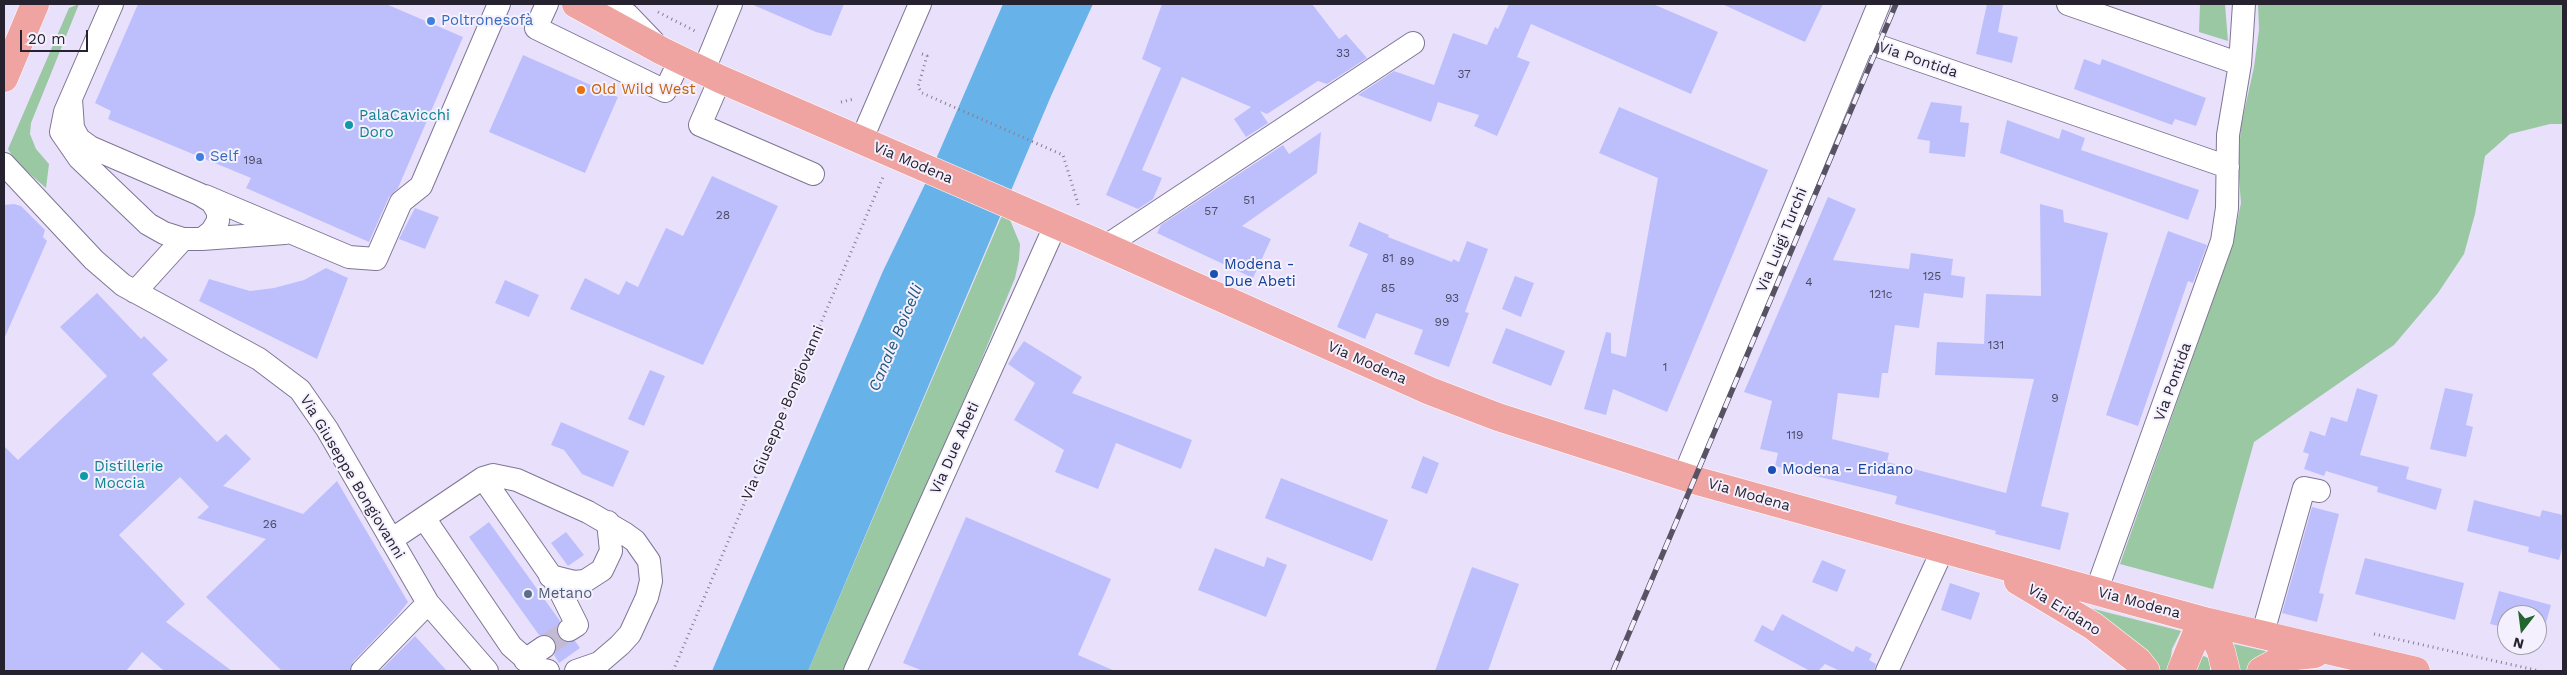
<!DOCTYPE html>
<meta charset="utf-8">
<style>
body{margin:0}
#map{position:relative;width:2567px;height:675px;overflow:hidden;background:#e9e1fc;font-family:"Work Sans",sans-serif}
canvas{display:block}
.frame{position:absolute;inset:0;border:5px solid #26222f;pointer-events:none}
.north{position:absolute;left:2497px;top:605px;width:50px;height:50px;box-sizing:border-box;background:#f5f0fe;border:1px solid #a29eab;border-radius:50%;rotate:195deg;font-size:14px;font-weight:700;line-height:20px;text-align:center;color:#26222f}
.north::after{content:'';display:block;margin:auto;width:18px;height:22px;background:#23652f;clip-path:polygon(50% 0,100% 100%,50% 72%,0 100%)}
.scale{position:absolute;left:20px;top:30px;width:68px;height:22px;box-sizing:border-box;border:2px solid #26222f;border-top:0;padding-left:6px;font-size:15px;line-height:18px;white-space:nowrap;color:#26222f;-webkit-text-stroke:4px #f5f0fe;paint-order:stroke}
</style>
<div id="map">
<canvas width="2567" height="675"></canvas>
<div class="frame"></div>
<div class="north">N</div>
<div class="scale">20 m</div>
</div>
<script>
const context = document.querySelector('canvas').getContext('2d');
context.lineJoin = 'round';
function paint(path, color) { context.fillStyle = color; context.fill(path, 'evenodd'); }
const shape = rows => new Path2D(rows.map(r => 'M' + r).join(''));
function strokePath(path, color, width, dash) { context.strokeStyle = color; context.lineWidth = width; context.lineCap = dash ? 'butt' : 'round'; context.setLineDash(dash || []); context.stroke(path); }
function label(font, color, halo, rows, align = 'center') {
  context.font = font + ' "Work Sans",sans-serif'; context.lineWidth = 4; context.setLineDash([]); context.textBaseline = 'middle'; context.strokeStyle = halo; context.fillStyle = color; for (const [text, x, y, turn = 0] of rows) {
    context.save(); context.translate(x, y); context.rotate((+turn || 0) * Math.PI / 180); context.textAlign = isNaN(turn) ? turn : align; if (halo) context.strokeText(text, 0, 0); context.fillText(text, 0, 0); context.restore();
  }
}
const green = shape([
 [79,4,31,123,30,134,36,149,49,164,46,188,15,161,8,149,69,8],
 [2200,4,2225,4,2228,41,2199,32],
 [2258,4,2563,4,2563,124,2550,124,2510,134,2485,156,2475,214,2464,254,2438,293,2394,345,2254,442,2213,589,2120,564,2232,246,2241,203,2238,166,2241,126,2254,67,2259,30],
 [1003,213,1010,220,1020,244,1019,260,1015,278,980,363,845,671,808,671],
 [2074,604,2181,631,2172,649,2169,671,2158,671],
 [2225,642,2274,653,2250,671,2235,671],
 [2204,656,2210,659,2210,671,2194,671,2198,659]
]);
const water = shape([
 [1003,4,1093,4,1051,96,808,671,712,671,883,271,927,180]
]);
const building = shape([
 [138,4,386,4,463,37,398,188,389,197,369,242,246,188,251,178,108,119,111,111,95,103],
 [751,4,844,4,831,36,816,32],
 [1162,4,1312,4,1339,39,1346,34,1367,58,1327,84,1318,81,1267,114,1260,111,1268,123,1246,137,1234,119,1251,107,1182,77,1142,170,1162,178,1153,199,1138,209,1106,195,1161,68,1142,59],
 [1509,4,1653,4,1718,32,1691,94,1531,24,1517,57,1530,62,1497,136,1474,126,1479,115,1438,102,1431,122,1358,95,1394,71,1434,85,1453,33,1487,45,1495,27,1498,29],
 [1722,4,1823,4,1805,42],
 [1987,4,2003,4,1998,32,2018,37,2012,63,1976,54],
 [523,55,618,97,585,173,489,132],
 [2084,59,2100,65,2102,59,2206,98,2196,126,2175,119,2172,125,2074,89],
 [1931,102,1962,106,1960,122,1969,123,1965,157,1929,153,1930,141,1917,139],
 [1619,107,1768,170,1667,412,1613,389,1606,415,1584,409,1606,332,1611,333,1611,353,1626,357,1658,178,1599,153],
 [2007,120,2059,139,2062,129,2085,138,2081,150,2199,190,2188,220,2000,153],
 [1321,132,1317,173,1242,226,1271,239,1253,278,1157,233,1161,225,1283,145,1289,154],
 [712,176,778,206,703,365,570,309,585,278,619,295,626,281,638,287,666,228,683,236],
 [1828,197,1856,209,1833,260,1909,269,1911,253,1953,259,1951,275,1965,277,1963,298,1924,293,1919,328,1895,325,1888,373,1882,373,1879,398,1838,393,1832,439,1889,453,1887,462,2006,493,2034,379,1935,375,1937,342,1984,344,1986,294,2041,296,2040,204,2063,210,2064,222,2108,233,2041,506,2069,513,2060,550,1995,534,1996,531,1895,504,1897,496,1775,466,1778,453,1760,449,1772,401,1744,392],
 [14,204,21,206,45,230,43,237,47,241,4,339,4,205],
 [415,208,439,217,425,249,399,239],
 [1359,222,1389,235,1388,237,1452,262,1453,259,1459,262,1467,241,1488,249,1465,312,1469,313,1449,367,1414,354,1423,330,1376,313,1365,339,1337,327,1368,254,1349,246],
 [2168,231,2207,245,2193,283,2188,281,2138,426,2106,415],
 [326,268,348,278,317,359,199,301,209,279,250,291,274,288,304,280],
 [1515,276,1534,283,1521,317,1502,309],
 [505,280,539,295,529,317,495,303],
 [97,293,141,339,144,336,168,360,152,374,217,442,226,434,251,459,223,486,303,514,337,481,408,602,397,616,353,662,349,671,282,671,206,597,266,539,197,518,209,507,180,477,119,535,185,604,166,622,232,671,164,671,142,652,126,671,4,671,4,446,18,460,107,376,60,327],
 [1506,328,1565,351,1551,386,1492,363],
 [1024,341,1082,377,1072,393,1192,440,1181,469,1116,443,1098,489,1055,472,1064,450,1014,420,1035,383,1008,364],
 [650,370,665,376,644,426,628,419],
 [2357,388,2378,395,2360,455,2409,467,2406,479,2442,489,2436,510,2377,492,2378,487,2326,471,2324,476,2304,469,2309,454,2303,452,2310,431,2325,436,2331,417,2347,422],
 [2445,388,2473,394,2466,425,2473,427,2466,457,2430,449],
 [561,422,629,451,613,487,582,474,564,450,551,445],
 [1423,456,1439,463,1427,494,1411,488],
 [1281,478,1388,520,1372,561,1265,518],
 [2474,500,2540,517,2542,510,2563,515,2563,545,2559,560,2528,552,2529,547,2467,531],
 [2312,507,2339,514,2319,593,2324,594,2317,622,2282,613],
 [966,517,1111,579,1078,655,1115,671,923,671,903,663],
 [489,522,560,621,556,630,558,637,563,642,575,641,580,648,559,663,554,655,557,646,554,639,549,635,539,635,469,537],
 [566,532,584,555,568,566,551,543],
 [1215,548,1264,567,1267,557,1287,565,1266,617,1198,590],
 [2365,558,2464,583,2455,620,2355,594],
 [1822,560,1846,570,1837,592,1812,582],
 [1472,567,1519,584,1488,671,1435,671],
 [1950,583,1980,593,1971,620,1941,610],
 [2499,591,2551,605,2542,637,2537,636,2537,615,2507,615,2507,628,2490,624],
 [1782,614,1853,652,1856,646,1872,654,1869,660,1876,664,1874,671,1840,671,1825,664,1818,671,1810,671,1754,641,1762,625,1773,631],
 [415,636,447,671,380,671]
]);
const minorTunnel = shape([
 [544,647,569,630]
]);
const path = shape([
 [658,12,697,32],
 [922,54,927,56,918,87,922,93,1063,155,1079,207],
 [841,102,854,99],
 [2374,634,2540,671],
 [673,671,883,177]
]);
const minor = shape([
 [547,4,536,28,665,91,680,60],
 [612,4,628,15,653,41],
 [2068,4,2240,64],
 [1864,41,2228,167],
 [703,72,731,4],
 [720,79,700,125,813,174],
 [71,99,73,128,79,139,90,147,199,194,212,202,218,212,218,221,212,231,202,239,183,239,164,233,148,224,79,158,61,132,65,112,112,4],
 [861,141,920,4],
 [4,164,94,260,123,285,259,359,300,390,327,429,428,603,487,671],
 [205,196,349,257,376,259,401,202,421,186,499,4],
 [202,239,285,233],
 [1106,246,1413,43],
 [135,292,183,239],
 [1684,476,1879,4],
 [483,478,556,583,577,625,569,630],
 [424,518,511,646,536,668,548,671],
 [391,540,483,478,493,475,517,480,588,512,624,533,635,541,649,561,651,581,647,597,630,634,620,645,599,663,576,671],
 [550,576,574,582,585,581,602,570,611,551,608,522],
 [2096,592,2222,241,2227,208,2228,135,2240,64,2244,4],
 [2262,636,2304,488,2319,491],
 [525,660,544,647],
 [362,671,428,603],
 [855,671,1056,224],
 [1887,671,1943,549]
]);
const major = shape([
 [576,4,662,51,720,79,1089,239,1430,391,1498,417,1694,480,1975,558,2208,622,2416,671],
 [4,78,35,4],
 [2018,581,2093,626,2138,661,2146,671],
 [2208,622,2221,651,2226,671],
 [2181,671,2196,635,2208,622],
 [2261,671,2286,657,2315,654]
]);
const rail = shape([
 [1613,671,1896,4]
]);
const markers = [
 [431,21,5,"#3f7fe0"],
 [581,90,5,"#e8710a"],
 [349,125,5,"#0f9aa8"],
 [200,157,5,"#3f7fe0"],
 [1214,274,5,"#1a4fb4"],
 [1772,470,5,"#1a4fb4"],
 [84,476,5,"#0f9aa8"],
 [528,594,5,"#5c6f8a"]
];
const numberNames = [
 ["33",1343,53],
 ["37",1464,74],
 ["19a",253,160],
 ["51",1249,200],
 ["57",1211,211],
 ["28",723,215],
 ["81",1388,258],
 ["89",1407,261],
 ["125",1932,276],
 ["4",1809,282],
 ["85",1388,288],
 ["121c",1881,294],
 ["93",1452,298],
 ["99",1442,322],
 ["131",1996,345],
 ["1",1665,367],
 ["9",2055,398],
 ["119",1795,435],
 ["26",270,524]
];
const shopNames = [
 ["Poltronesofà",441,21],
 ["Self",210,157]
];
const streetNames = [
 ["Via Pontida",1918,60,19],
 ["Via Modena",913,163,23],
 ["Via Luigi Turchi",1782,240,-68],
 ["Via Modena",1367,363,24],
 ["Via Pontida",2173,382,-70],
 ["Via Giuseppe Bongiovanni",783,413,-67],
 ["Via Due Abeti",955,448,-66],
 ["Via Giuseppe Bongiovanni",352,477,59],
 ["Via Modena",1749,495,16],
 ["Via Modena",2139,603,15],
 ["Via Eridano",2064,610,32]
];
const foodNames = [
 ["Old Wild West",591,90]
];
const cultureNames = [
 ["PalaCavicchi",359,116],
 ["Doro",359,133],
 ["Distillerie",94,467],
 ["Moccia",94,484]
];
const transitNames = [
 ["Modena -",1224,265],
 ["Due Abeti",1224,282],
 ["Modena - Eridano",1782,470]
];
const serviceNames = [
 ["Metano",538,594]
];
const waterNames = [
 ["Canale Boicelli",896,338,-67]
];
paint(green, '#99c8a2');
paint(water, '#67b3e9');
paint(building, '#bdbffd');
strokePath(minorTunnel, '#c2bbd3', 22, [22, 11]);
strokePath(minor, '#7f7594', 24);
strokePath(major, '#fff', 29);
strokePath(path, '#847e92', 3, [1, 4]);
strokePath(minor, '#fff', 22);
strokePath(major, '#efa4a1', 28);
strokePath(rail, '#585364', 5.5);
strokePath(rail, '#f5f0fe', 4, [11]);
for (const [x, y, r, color] of markers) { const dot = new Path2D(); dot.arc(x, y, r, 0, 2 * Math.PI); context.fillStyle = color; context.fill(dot); strokePath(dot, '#f5f0fe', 2); }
label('12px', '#4c4962', null, numberNames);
label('15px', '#366cbe', '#f5f0fe', shopNames, 'left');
label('15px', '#26222f', '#f5f0fe', streetNames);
label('15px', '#c56008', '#f5f0fe', foodNames, 'left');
label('15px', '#0d838f', '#f5f0fe', cultureNames, 'left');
label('15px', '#164399', '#f5f0fe', transitNames, 'left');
label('15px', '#4e5e75', '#f5f0fe', serviceNames, 'left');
label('italic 16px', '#22597e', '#f5f0fe', waterNames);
</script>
